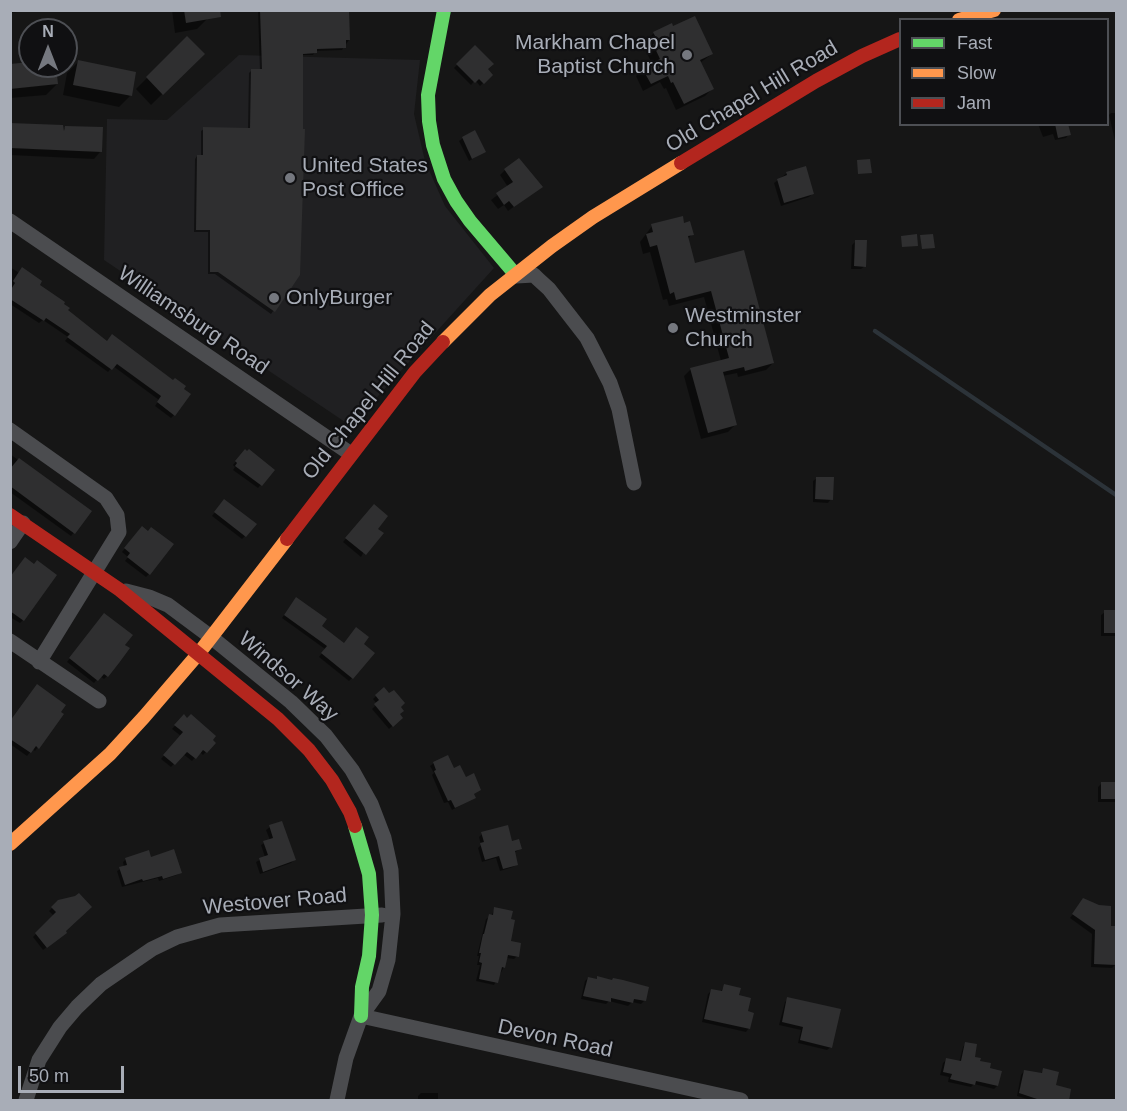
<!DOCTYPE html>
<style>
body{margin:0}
#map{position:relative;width:1127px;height:1111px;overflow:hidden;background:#161616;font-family:Helvetica,sans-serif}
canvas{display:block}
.frame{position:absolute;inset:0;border:12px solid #a8adb7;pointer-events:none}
.legend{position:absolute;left:899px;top:18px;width:210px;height:108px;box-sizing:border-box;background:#101012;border:2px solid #4d4f54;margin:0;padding:8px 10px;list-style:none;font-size:18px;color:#a8adb7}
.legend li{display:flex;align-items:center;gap:12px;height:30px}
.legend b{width:30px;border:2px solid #4d4f54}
.north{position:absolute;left:18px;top:18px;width:60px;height:60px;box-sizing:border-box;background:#101012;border:2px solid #4d4f54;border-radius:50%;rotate:0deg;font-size:16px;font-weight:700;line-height:24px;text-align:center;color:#a8adb7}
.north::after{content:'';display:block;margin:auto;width:21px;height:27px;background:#75787f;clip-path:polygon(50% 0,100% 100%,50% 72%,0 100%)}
.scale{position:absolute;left:18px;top:1066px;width:106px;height:27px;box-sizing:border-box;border:3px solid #a8adb7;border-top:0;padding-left:8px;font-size:18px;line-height:21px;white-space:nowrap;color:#a8adb7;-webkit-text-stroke:4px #101012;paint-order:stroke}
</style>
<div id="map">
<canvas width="1127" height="1111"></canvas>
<div class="frame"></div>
<ul class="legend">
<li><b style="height:8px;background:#63d668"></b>Fast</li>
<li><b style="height:8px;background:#ff974d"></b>Slow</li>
<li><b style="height:8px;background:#b3261e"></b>Jam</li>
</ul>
<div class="north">N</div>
<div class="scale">50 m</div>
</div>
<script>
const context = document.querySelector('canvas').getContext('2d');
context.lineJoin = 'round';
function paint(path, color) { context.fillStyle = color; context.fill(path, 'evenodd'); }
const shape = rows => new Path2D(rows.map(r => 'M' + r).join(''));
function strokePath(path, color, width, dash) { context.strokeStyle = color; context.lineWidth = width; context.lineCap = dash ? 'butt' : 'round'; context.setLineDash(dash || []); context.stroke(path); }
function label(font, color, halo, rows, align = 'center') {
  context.font = font + ' Helvetica,sans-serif'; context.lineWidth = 4.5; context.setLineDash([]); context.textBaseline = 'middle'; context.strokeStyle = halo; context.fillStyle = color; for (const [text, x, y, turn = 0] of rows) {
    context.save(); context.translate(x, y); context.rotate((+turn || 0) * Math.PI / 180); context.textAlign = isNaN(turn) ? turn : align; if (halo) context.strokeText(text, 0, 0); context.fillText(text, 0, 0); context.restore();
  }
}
const built = shape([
 [239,55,420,60,414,114,425,161,445,206,494,268,351,426,104,260,107,119,167,120]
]);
const shadow = shape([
 [10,10,34,10,10,13],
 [172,10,207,10,208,18,197,29,175,33],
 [258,10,347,10,349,40,342,50,316,51,313,55,302,55,299,275,271,314,215,274,208,274,208,232,194,232,195,159,197,156,201,157,201,131,204,129,248,129,249,73,251,71,260,71],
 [671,25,673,28,712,54,700,63,712,89,705,96,676,110,666,88,664,89,660,82,643,91,636,76,643,69,652,64,647,53,650,49,646,41,653,34],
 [187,38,203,54,151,105,136,89],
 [475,47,486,69,491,75,480,86,475,80,471,85,454,68],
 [78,62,130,96,119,107,63,95,67,73],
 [30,63,30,66,55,66,57,84,46,95,10,98,10,66],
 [1111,113,1116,113,1116,145,1109,115],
 [1038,124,1067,124,1069,134,1066,138,1055,140,1053,134,1043,137],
 [10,125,62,130,66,127,101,151,94,159,10,155],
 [463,138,484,152,469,161,459,141],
 [505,170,541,187,508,211,504,205,498,209,491,200,508,187,500,175],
 [787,173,812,194,809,197,781,206,774,183],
 [683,225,692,234,688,239,694,265,773,363,766,370,738,377,737,373,722,376,735,425,728,432,701,439,684,376,691,369,721,361,704,297,669,306,667,299,663,300,650,252,643,254,640,242,652,226],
 [855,242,865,266,861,269,851,269,852,245],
 [10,267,38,285,66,311,107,342,173,382,174,415,171,418,155,406,159,400,113,366,108,372,65,341,68,337,43,320,39,323,10,304],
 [10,454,90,512,71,536,10,492],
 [242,454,273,470,258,488,233,470,235,467,233,465],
 [817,478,831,499,828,503,813,502,813,481],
 [221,504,245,536,242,539,212,516],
 [371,509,376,529,361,557,343,542],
 [139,531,148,532,149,574,146,577,125,561,128,557,122,552],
 [34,565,23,620,20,623,10,617,10,578],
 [293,602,343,645,362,644,352,678,349,681,319,657,325,649,282,618],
 [1105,612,1116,612,1116,634,1115,636,1101,636,1101,615],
 [101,618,128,648,107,676,104,679,100,676,94,683,67,662],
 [384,689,399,707,398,715,401,718,389,729,372,709,377,704,373,699],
 [59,712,62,715,35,751,33,749,27,756,10,744,10,722],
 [184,716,214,743,203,755,200,752,192,761,183,754,171,767,161,759,181,736,172,729],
 [434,763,453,770,480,790,472,795,474,798,452,810,448,802,444,803,432,775,434,773,430,766],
 [1116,783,1116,802,1098,802,1098,787,1101,784],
 [270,827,294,860,291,863,260,874,256,862,265,857,261,845,270,840,266,830],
 [482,834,520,849,514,853,517,864,513,867,500,871,496,858,482,862,478,848,481,845,479,837],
 [150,858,180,872,177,875,159,881,158,878,122,887,117,871,124,867,123,862,126,859],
 [59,901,64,932,62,936,43,950,33,937,54,916,49,911],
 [1081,903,1110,927,1116,927,1116,964,1112,968,1091,967,1092,934,1070,918],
 [495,909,509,920,509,942,517,956,514,959,506,958,504,967,494,985,476,981,480,965,477,965,479,956,477,956,486,919,491,916],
 [588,978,644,1001,641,1004,632,1002,628,1006,609,1001,606,1004,581,999,585,981],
 [724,986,738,996,746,1013,749,1028,746,1032,702,1022,708,994,711,991,720,993],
 [788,999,831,1047,827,1050,798,1043,801,1030,779,1025,785,1002],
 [966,1043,973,1058,989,1069,997,1086,994,1089,974,1084,971,1087,948,1082,949,1077,940,1075,943,1063,946,1060,959,1063,963,1047],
 [1044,1070,1055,1087,1067,1100,1031,1100,1017,1096,1021,1075,1024,1071,1041,1073],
 [421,1093,438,1093,438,1100,418,1100,418,1096]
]);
const stream = shape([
 [875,331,1116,495]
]);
const building = shape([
 [184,10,220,10,221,17,186,23],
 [260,10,349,10,350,40,346,40,346,48,317,49,317,53,303,54,303,129,305,129,300,275,275,312,218,272,210,272,210,230,196,230,197,155,203,155,203,127,250,128,251,69,262,69],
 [695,16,713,54,700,60,714,89,684,104,673,82,671,83,668,76,651,84,642,68,660,59,653,44,658,42,653,32,672,23,673,26],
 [187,36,205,54,163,95,146,77],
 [475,45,494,64,488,69,493,75,484,84,479,79,475,83,456,64],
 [78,60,136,72,132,96,73,85],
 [30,62,30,66,56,66,58,84,10,89,10,64],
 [10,123,63,125,64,131,65,126,103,127,102,152,10,148],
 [1055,124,1068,124,1071,135,1058,138],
 [475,130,486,152,472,159,462,137],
 [519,158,543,187,514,207,509,201,504,205,496,193,513,182,504,169],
 [870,159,872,173,858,174,857,160],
 [806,166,814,194,784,203,777,179,787,175,786,172],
 [683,216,684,223,690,221,694,235,688,236,695,263,744,250,774,363,745,371,744,367,723,372,737,425,708,433,690,368,729,358,711,291,676,300,674,292,670,294,657,245,650,247,646,234,653,232,651,224],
 [917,234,918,246,902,247,901,236],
 [933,234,935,248,922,249,920,235],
 [855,240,867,240,866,267,854,266],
 [22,267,42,281,40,285,65,302,64,304,70,308,68,310,107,341,112,334,173,380,175,378,186,386,184,389,191,394,175,416,157,402,161,396,117,364,112,370,67,337,70,334,46,318,44,321,10,299,10,291,15,283,13,281],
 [245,449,247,451,249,449,275,470,262,486,235,466,237,463,235,461],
 [19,458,92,511,75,534,10,486,10,469],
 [816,477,834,477,833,500,815,499],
 [224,499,257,524,246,537,214,512],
 [374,504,388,516,378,529,384,533,366,555,345,538],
 [142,526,148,531,151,527,174,544,150,575,127,557,130,553,124,548],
 [25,557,34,564,37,560,57,575,24,621,10,611,10,577],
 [296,597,327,619,322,626,344,643,356,627,369,637,364,644,375,653,353,679,321,653,327,646,284,615],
 [1104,610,1116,610,1116,633,1104,633],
 [104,613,133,635,125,645,130,648,119,663,108,677,104,674,98,681,69,658],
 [37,684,66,705,61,712,64,714,39,749,36,746,31,753,10,739,10,721],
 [384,687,389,693,394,690,405,703,401,707,404,711,400,714,403,718,393,727,374,704,379,700,375,695],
 [184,714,187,718,191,714,216,736,213,740,216,743,207,753,203,750,196,759,187,752,175,765,163,755,183,732,174,725],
 [448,755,454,768,460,765,466,777,474,773,481,790,474,794,476,798,455,808,451,800,448,801,434,771,436,770,433,762],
 [1101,782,1116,782,1116,799,1101,799],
 [282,821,296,860,263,872,259,858,268,855,263,841,273,838,269,825],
 [508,825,512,841,519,839,522,849,515,851,518,865,503,869,499,856,485,860,480,843,484,842,481,832],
 [174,849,182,873,163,879,162,876,143,881,142,879,125,885,119,867,127,865,125,858,149,850,151,857],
 [79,893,92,907,66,931,67,933,47,948,35,933,56,912,51,907,58,900,75,896],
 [1083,898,1099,905,1111,906,1111,926,1116,926,1116,965,1094,964,1095,930,1072,914],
 [494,907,513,911,511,919,515,920,511,941,521,943,519,957,508,955,505,968,502,967,498,983,479,979,482,963,479,962,481,953,479,953,483,934,484,934,489,914,493,915],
 [597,976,612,980,613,978,623,980,649,987,646,1001,634,999,633,1003,611,998,611,1002,583,996,588,977,597,979],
 [724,984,741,988,739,995,751,998,748,1011,754,1013,750,1029,704,1019,711,989,722,991],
 [787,997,841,1009,832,1048,800,1040,803,1027,782,1022],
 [965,1042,977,1044,975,1057,981,1058,980,1061,991,1063,990,1068,1002,1071,998,1086,976,1081,975,1085,950,1079,952,1074,943,1072,946,1058,961,1061],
 [1043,1068,1059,1072,1056,1085,1071,1089,1069,1101,1043,1101,1019,1093,1024,1070,1042,1073]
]);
const street = shape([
 [10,221,351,454],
 [515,274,516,276,534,275,538,279,549,289,587,338,610,383,619,409,634,483],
 [10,430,106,498,117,515,119,532,39,662],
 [10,542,23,523],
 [126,591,149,597,168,605,211,637,291,702,326,736,352,770,371,804,384,838,391,870,393,914,388,960,379,991,361,1016,346,1058,337,1100],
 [10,641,99,701],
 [361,1016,741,1100],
 [26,1100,39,1060,60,1027,77,1007,101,984,152,949,177,937,220,925,382,915]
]);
const fast = shape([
 [444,10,428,95,429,121,433,145,444,179,456,201,470,221,515,274],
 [355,826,369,874,372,915,369,956,362,987,361,1016]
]);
const slow = shape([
 [959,20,994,10],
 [443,342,490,295,552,246,593,217,681,163],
 [10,844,110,754,144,717,199,653,287,539]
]);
const jam = shape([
 [681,163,816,81,862,56,900,39],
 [10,515,120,590,278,719,309,750,332,780,350,812,355,826],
 [287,539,415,372,443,342]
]);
const markers = [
 [687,55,6,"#75787f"],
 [290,178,6,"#75787f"],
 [274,298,6,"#75787f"],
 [673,328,6,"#75787f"]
];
const poiNames = [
 ["Markham Chapel",675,43,"right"],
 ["Baptist Church",675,67,"right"],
 ["United States",302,166],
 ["Post Office",302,190],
 ["OnlyBurger",286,298],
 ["Westminster",685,316],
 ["Church",685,340]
];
const streetNames = [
 ["Old Chapel Hill Road",752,97,-31],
 ["Williamsburg Road",193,321,34],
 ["Old Chapel Hill Road",369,401,-51],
 ["Windsor Way",288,677,41],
 ["Westover Road",275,902,-5],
 ["Devon Road",555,1039,12]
];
paint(built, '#202022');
paint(shadow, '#0007');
strokePath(stream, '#2c3339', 4.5);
paint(building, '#2f2f30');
strokePath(street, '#4b4c4f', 15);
strokePath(fast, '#63d668', 14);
strokePath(slow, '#ff974d', 14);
strokePath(jam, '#b3261e', 14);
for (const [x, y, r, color] of markers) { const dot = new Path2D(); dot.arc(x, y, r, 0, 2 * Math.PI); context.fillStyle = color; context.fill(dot); strokePath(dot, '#101012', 2); }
label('21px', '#a8adb7', '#101012', poiNames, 'left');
label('21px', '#a8adb7', '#101012', streetNames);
</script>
